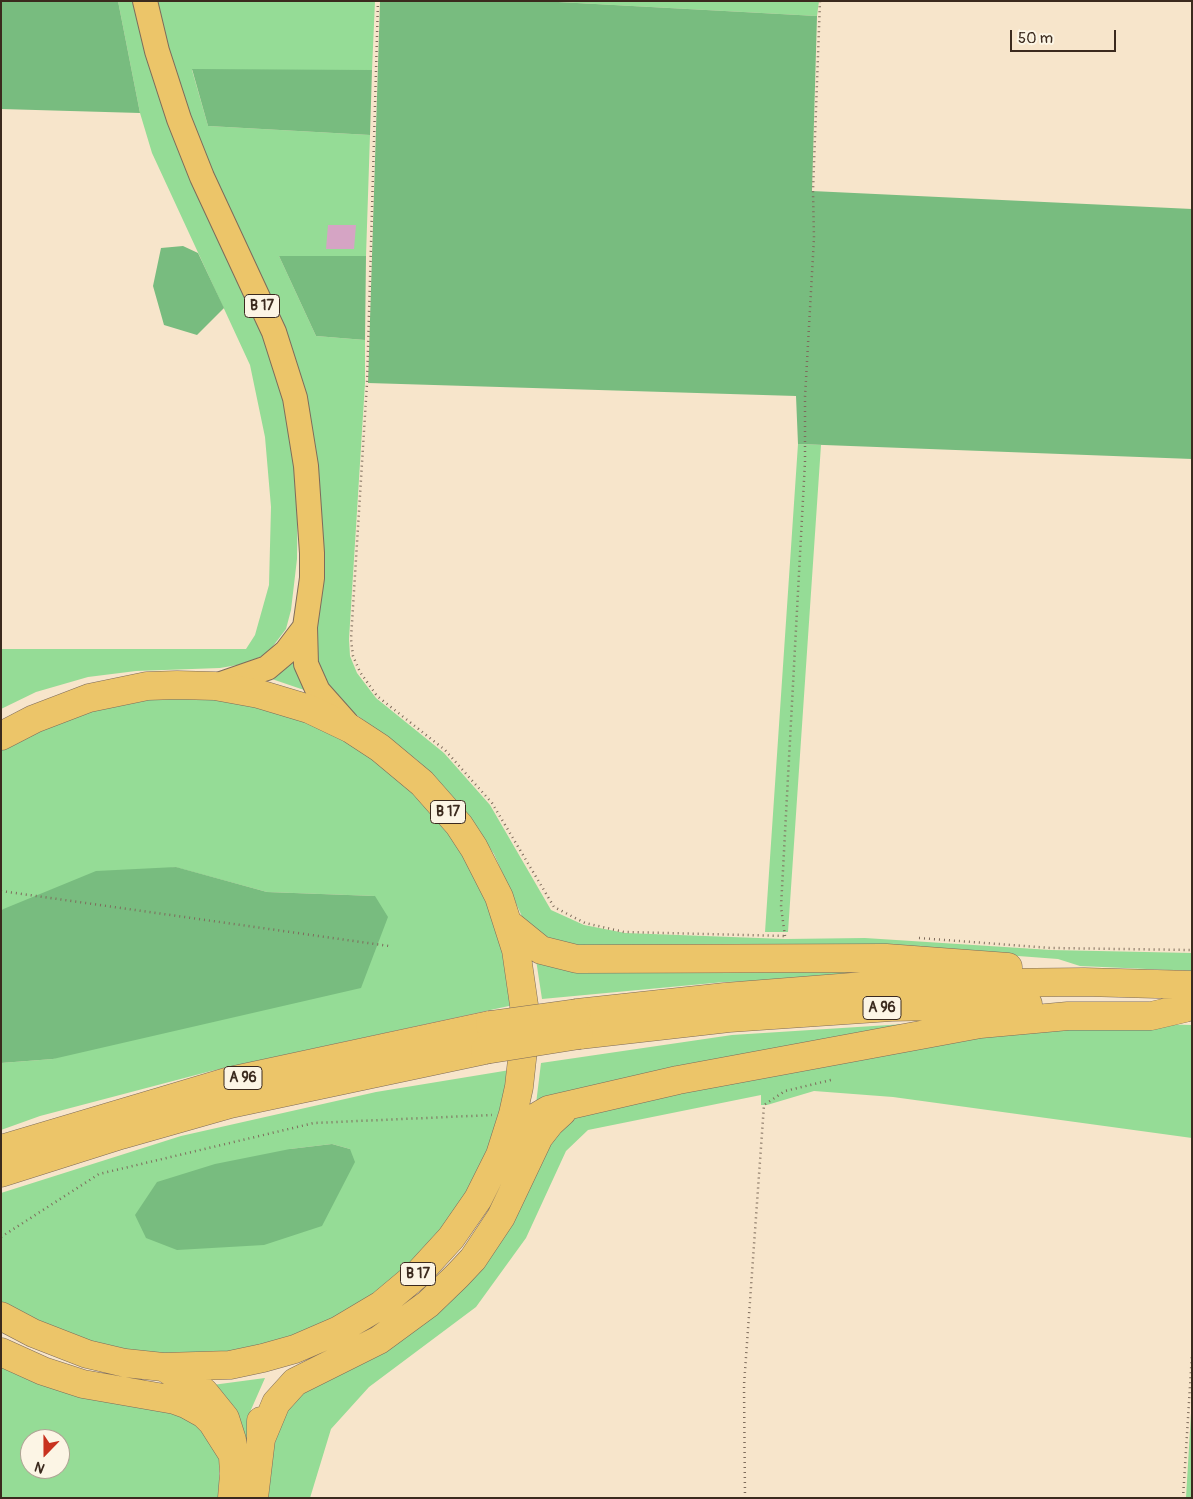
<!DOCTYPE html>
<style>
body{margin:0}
#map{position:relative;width:1193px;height:1499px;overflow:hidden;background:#f7e5cb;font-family:Pangolin,sans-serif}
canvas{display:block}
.frame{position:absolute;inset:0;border:2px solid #3b2a1e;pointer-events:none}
.north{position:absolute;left:20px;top:1429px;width:50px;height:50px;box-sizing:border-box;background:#fcf5e5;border:1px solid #afa495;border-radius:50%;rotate:202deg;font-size:14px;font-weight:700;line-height:20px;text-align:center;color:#3b2a1e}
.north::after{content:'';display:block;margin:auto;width:18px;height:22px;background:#c8321e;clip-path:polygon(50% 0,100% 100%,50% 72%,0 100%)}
.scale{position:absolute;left:1010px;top:30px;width:106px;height:22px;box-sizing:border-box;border:2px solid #3b2a1e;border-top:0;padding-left:6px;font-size:15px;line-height:18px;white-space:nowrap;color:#3b2a1e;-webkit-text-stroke:4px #fcf5e5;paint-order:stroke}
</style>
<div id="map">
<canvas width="1193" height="1499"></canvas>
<div class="frame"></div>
<div class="north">N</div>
<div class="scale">50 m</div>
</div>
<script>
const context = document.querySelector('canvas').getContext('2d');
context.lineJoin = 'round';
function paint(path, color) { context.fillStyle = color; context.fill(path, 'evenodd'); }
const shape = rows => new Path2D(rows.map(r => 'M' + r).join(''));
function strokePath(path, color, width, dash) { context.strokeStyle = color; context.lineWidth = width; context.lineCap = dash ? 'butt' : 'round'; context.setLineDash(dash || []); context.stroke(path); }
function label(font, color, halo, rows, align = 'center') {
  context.font = font + ' Pangolin,sans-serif'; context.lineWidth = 4; context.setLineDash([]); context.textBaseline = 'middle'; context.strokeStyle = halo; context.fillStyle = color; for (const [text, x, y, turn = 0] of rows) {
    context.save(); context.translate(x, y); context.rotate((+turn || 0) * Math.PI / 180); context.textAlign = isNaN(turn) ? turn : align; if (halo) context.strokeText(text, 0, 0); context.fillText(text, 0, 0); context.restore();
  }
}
const green = shape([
 [118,1,137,1,265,332,288,400,298,467,297,559,291,610,286,629,267,654,243,664,220,668,136,671,88,677,36,692,1,709,1,649,246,649,255,635,269,585,271,507,265,437,250,365,152,153,140,113],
 [153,1,375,1,372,70,192,70,208,126,370,135,366,256,279,256,316,336,365,340,365,383,349,639,350,656,357,673,376,698,444,753,490,805,551,910,584,925,625,933,785,939,865,938,1051,950,1192,953,1192,971,1080,966,1058,959,965,952,553,946,524,921,494,854,470,819,446,789,417,760,346,707,315,677,314,466,209,175],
 [540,1,819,1,817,16],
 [798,444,821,445,788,932,765,932],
 [297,654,310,692,266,677],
 [139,695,251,701,341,734,431,802,491,899,518,1004,211,1071,40,1116,1,1130,1,1063,53,1059,375,896,267,892,175,867,1,910,1,750,21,737,62,717],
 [535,953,888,966,889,978,724,982,542,999],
 [952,1021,536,1104,541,1063,732,1035],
 [1155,1024,1192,1025,1192,1138,893,1097,814,1091,767,1105,761,1105,761,1095,588,1130,566,1151,526,1238,476,1307,369,1387,331,1429,310,1498,261,1498,266,1465,290,1395,419,1319,540,1147,566,1122,607,1102,977,1034],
 [516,1069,478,1183,404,1276,327,1329,217,1360,93,1348,1,1305,1,1193,181,1136,376,1092],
 [332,1144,350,1149,290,1149],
 [1,1358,172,1405,202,1428,219,1456,219,1498,1,1498],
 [30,1439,60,1439,60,1469,30,1469],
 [265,1378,250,1412,245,1472,205,1386],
 [1192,1396,1192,1498,1186,1498]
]);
const forest = shape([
 [1,1,118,1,140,113,1,109],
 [380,1,540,1,817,16,812,191,1192,209,1192,459,798,444,796,396,368,383],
 [192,69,372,70,370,135,208,126],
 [183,246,198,253,224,308,197,335,164,325,153,286,161,248],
 [279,256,366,256,365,340,316,336],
 [176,867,267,892,375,896,388,917,361,988,53,1059,1,1063,1,910,96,871],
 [332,1144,350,1149,355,1162,322,1226,264,1245,177,1250,146,1238,135,1215,157,1182,215,1164,290,1149]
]);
const building = shape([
 [328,225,356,225,354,249,326,249]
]);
const path = shape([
 [378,1,367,383,351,639,353,656,360,672,377,696,445,750,492,803,554,907,585,923,624,932,784,936],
 [1,891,389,946],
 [785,936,781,907,805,462,805,397,814,238,813,191,820,1],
 [919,938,1051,948,1192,950],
 [1,1237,99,1174,314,1123,492,1115],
 [745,1498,744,1385,764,1105,785,1091,831,1080],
 [1183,1498,1192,1354]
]);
const primary = shape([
 [145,1,157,51,179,119,202,177,274,332,295,398,306,466,312,553,312,578,305,627,306,664,318,691,350,727],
 [215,686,267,668,286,652,305,627]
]);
const highway = shape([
 [1,736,34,719,89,698,147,686,177,685,215,686,259,694,309,709,351,729,380,748,422,783,459,825,474,848,499,897,516,950,524,1005,525,1032,519,1087,513,1114,500,1155,478,1199,451,1238,418,1274,381,1305,339,1330,295,1349,263,1358,230,1365,163,1367,125,1363,87,1354,33,1333,1,1316],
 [509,924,541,950,577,959,886,958,1008,967],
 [577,1013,725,997,890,984,1084,982,1192,985],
 [579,1035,729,1018,891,1007,1028,1004],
 [507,1147,531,1120,548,1110,678,1080,980,1024,1068,1016,1151,1016,1185,1008],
 [1,1149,230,1081,490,1025],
 [1,1173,121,1135,230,1104,485,1050],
 [1,1352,43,1371,83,1384,175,1400,186,1404,204,1414,212,1422,233,1455],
 [165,1368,204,1392,225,1418,232,1440,234,1474,232,1498],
 [261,1439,276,1403,295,1382,379,1340,428,1304,457,1276,473,1259,501,1217,539,1137,550,1123,562,1112],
 [254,1498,261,1439,261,1421]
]);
const highwayBridge = shape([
 [490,1025,577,1013],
 [485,1050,579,1035]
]);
const shields = [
 [262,306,35],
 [448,812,35],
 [882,1008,38],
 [243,1078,38],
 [418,1274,35]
];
const shieldNames = [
 ["B 17",262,306],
 ["B 17",448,812],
 ["A 96",882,1008],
 ["A 96",243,1078],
 ["B 17",418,1274]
];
paint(green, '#95dc96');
paint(forest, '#78bc7f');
paint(building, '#d5a4c4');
strokePath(primary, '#7d6b5b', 26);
strokePath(highway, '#7d6b5b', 29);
strokePath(path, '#7d6b5b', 2.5, [1, 4]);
strokePath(primary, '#ecc569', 24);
strokePath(highway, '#ecc569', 28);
strokePath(highwayBridge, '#7d6b5b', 29, []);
strokePath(highwayBridge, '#ecc569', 28);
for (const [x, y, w] of shields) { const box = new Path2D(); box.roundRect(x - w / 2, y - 11.5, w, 23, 4); context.fillStyle = '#fcf5e5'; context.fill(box); strokePath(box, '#3b2a1e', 1); }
label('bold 14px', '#3b2a1e', null, shieldNames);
</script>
